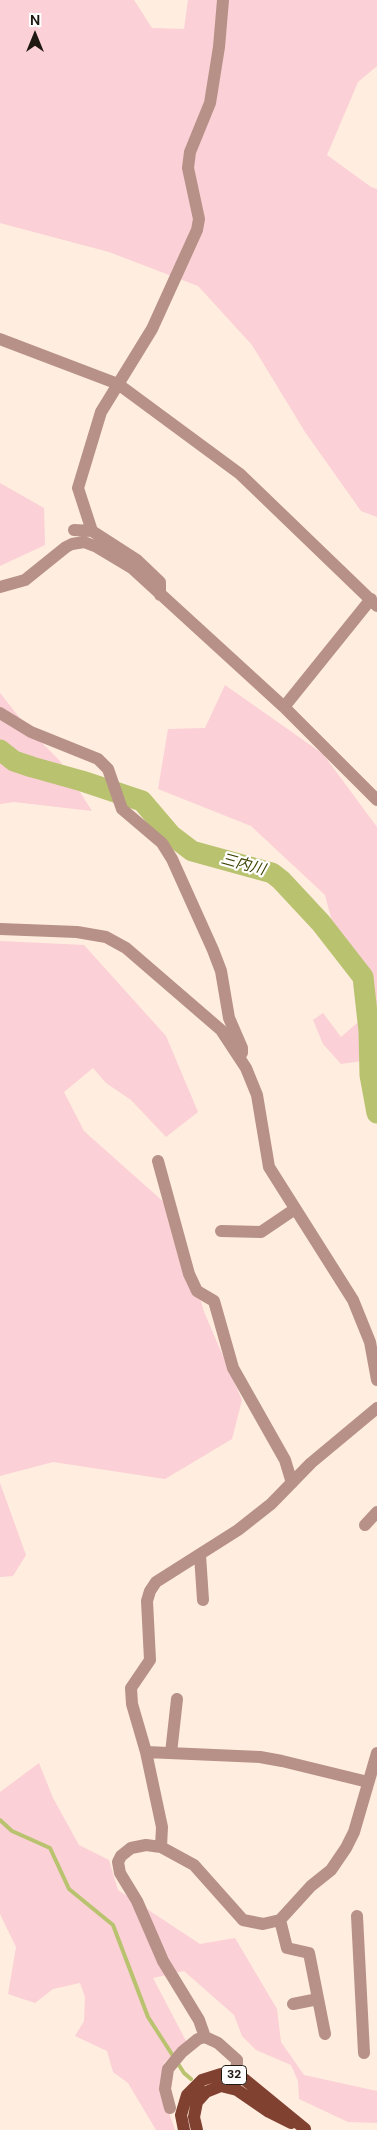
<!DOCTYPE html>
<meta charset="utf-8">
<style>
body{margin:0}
#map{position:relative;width:377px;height:2130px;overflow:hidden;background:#ffeddf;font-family:"DM Sans",sans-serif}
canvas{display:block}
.north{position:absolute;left:10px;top:10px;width:50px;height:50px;-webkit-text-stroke:4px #fefefe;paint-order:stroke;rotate:0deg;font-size:14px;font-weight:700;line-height:20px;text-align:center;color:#201912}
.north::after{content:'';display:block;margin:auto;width:18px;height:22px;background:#201912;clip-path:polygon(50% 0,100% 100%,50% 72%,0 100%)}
</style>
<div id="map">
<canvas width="377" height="2130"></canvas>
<div class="north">N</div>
</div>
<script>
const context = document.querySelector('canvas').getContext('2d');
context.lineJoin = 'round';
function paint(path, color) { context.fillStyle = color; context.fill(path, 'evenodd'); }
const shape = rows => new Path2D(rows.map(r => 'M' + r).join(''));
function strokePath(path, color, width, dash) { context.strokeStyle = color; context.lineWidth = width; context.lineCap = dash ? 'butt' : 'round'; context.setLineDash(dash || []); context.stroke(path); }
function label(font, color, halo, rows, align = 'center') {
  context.font = font + ' "DM Sans","Noto Sans JP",sans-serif'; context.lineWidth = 4.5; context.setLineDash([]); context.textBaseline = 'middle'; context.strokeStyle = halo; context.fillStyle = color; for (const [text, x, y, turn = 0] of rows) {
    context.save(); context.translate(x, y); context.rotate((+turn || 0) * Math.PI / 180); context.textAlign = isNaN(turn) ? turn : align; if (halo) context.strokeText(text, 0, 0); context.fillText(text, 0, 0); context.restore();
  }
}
const green = shape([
 [0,0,134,0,152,28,184,29,188,0,377,0,377,66,358,82,327,155,371,187,377,189,377,517,361,511,305,432,252,345,198,286,109,252,0,223],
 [0,483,44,508,45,545,0,566],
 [225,685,323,754,377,827,377,1059,341,1064,323,1044,313,1020,323,1013,341,1037,371,1011,353,968,338,944,325,895,251,826,158,789,168,729,205,728],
 [0,693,31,732,60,761,92,811,14,802,0,804],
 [0,941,84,945,166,1036,198,1112,166,1137,131,1100,106,1083,93,1068,64,1092,84,1131,176,1213,204,1312,242,1400,232,1439,165,1479,53,1462,0,1476],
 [0,1483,26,1555,13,1576,0,1577],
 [39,1763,53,1798,79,1845,109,1860,118,1890,200,1944,235,1938,277,2009,281,2042,304,2075,377,2091,377,2123,348,2122,299,2099,298,2081,291,2065,256,2050,242,2036,234,2015,184,1971,153,1978,186,2041,164,2063,162,2092,175,2130,156,2130,128,2083,113,2072,107,2051,75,2036,84,2021,85,1997,80,1983,53,1989,35,2003,8,1994,16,1947,0,1914,0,1792]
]);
const stream = shape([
 [0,1820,12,1831,50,1848,69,1889,113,1925,148,2017,184,2073,191,2079]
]);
const river = shape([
 [0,750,14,761,32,767,82,781,142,801,171,835,192,851,272,873,281,880,321,923,363,977,369,1031,370,1075,377,1113]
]);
const street = shape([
 [0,339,118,384,240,474,377,606],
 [74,530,92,531,137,560,160,582,160,595],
 [92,531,78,488,101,412,152,329,197,230,199,219,188,168,190,152,210,103,219,47,223,0],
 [0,587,25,580,66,547,72,544,84,542,97,547,132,568,284,707,377,800],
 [284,707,371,599],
 [0,713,31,732,98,759,108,769,122,809,162,843,172,859,213,950,221,971,229,1018,242,1048,242,1053],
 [0,929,77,932,106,937,126,948,221,1030,246,1068,257,1095,269,1167,353,1300,370,1342,377,1380],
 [158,1161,189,1274,197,1291,214,1301,233,1368,285,1460,292,1483],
 [221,1231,261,1232,295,1209],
 [365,1525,377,1512],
 [200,1555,203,1600],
 [146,1752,260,1757,282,1761,368,1782],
 [171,1753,177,1699],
 [161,1847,162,1827,159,1813,146,1752,132,1704,131,1688,150,1660,147,1601,150,1591,156,1582,238,1530,271,1504,311,1463,377,1408],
 [357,1916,364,2053],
 [280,1920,287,1948,309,1953,325,2034],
 [293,2004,318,1999],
 [231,2086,237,2064,237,2060,218,2043,205,2037,199,2020,163,1961,137,1901,120,1873,118,1862,121,1856,131,1848,146,1845,161,1847,194,1865,243,1920,263,1924,280,1920,311,1886,331,1870,346,1848,354,1832,377,1753],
 [170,2108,165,2089,168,2069,182,2052,198,2039,205,2037]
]);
const primary = shape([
 [184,2130,181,2115,187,2095,202,2080,221,2074,235,2075,244,2079,305,2129],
 [197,2130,194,2117,197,2102,206,2092,221,2086,237,2090,269,2112,291,2123]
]);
const shields = [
 [234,2075,25]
];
const shieldNames = [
 ["32",234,2075]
];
const waterNames = [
 ["三内川",243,865,15]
];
paint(green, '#fbd0d6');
strokePath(stream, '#b9c36f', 4);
strokePath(river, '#b9c36f', 21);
strokePath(street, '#b79187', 12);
strokePath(primary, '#814131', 12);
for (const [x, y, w] of shields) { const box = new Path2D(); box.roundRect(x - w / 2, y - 9.5, w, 19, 4); context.fillStyle = '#fefefe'; context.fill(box); strokePath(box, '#201912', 1); }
label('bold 12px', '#201912', null, shieldNames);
label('italic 15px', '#3d4200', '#fefefe', waterNames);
</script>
